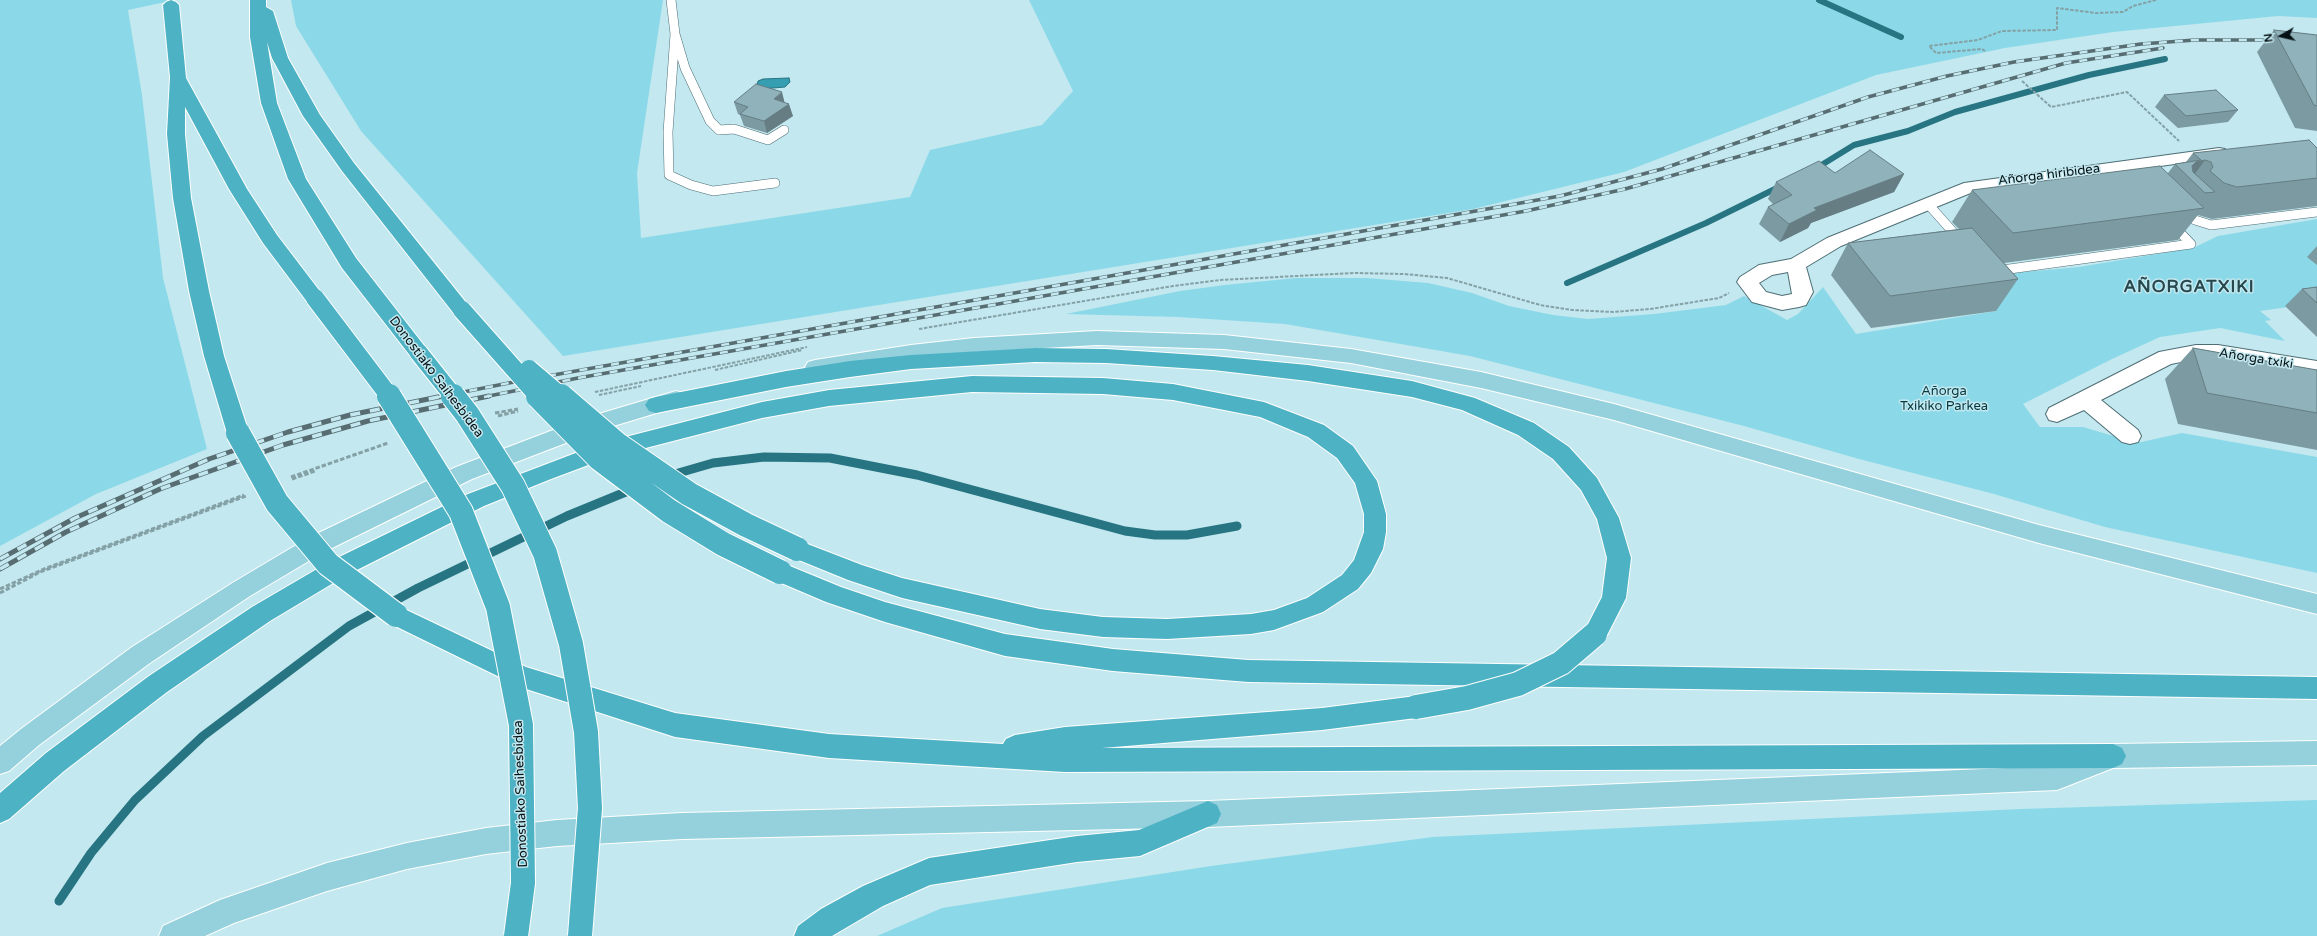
<!DOCTYPE html>
<meta charset="utf-8">
<style>
body{margin:0}
#map{position:relative;width:2317px;height:936px;overflow:hidden;background:#c3e8ef;font-family:"Varela Round",sans-serif}
canvas{display:block}
.north{position:absolute;left:2261px;top:16px;width:40px;height:40px;-webkit-text-stroke:3px #c3e8ef;paint-order:stroke;rotate:262deg;font-size:11px;font-weight:700;line-height:16px;text-align:center;color:#051114}
.north::after{content:'';display:block;margin:auto;width:14px;height:18px;background:#051114;clip-path:polygon(50% 0,100% 100%,50% 72%,0 100%)}
</style>
<div id="map">
<canvas width="2317" height="936"></canvas>
<div class="north">N</div>
</div>
<script>
const context = document.querySelector('canvas').getContext('2d');
context.lineJoin = 'round';
function paint(path, color) { context.fillStyle = color; context.fill(path, 'evenodd'); }
const shape = rows => new Path2D(rows.map(r => 'M' + r).join(''));
function strokePath(path, color, width, dash) { context.strokeStyle = color; context.lineWidth = width; context.lineCap = dash ? 'butt' : 'round'; context.setLineDash(dash || []); context.stroke(path); }
function label(font, color, halo, rows, align = 'center') {
  context.font = font + ' "Varela Round",sans-serif'; context.lineWidth = 3; context.setLineDash([]); context.textBaseline = 'middle'; context.strokeStyle = halo; context.fillStyle = color; for (const [text, x, y, turn = 0] of rows) {
    context.save(); context.translate(x, y); context.rotate((+turn || 0) * Math.PI / 180); context.textAlign = isNaN(turn) ? turn : align; if (halo) context.strokeText(text, 0, 0); context.fillText(text, 0, 0); context.restore();
  }
}
const green = shape([
 [0,0,175,0,128,10,142,95,163,278,207,449,96,494,0,546],
 [291,0,663,0,637,173,641,238,910,197,930,150,1042,125,1073,91,1029,0,2317,0,2317,18,2278,16,2113,32,2005,48,1876,75,1624,172,1473,209,563,356,361,131,296,26],
 [2317,219,2317,303,2260,311,2271,320,2265,321,2285,341,2220,328,2160,337,2112,359,2023,404,2040,427,2083,427,2137,443,2182,433,2317,457,2317,573,2105,527,1994,494,1859,459,1744,426,1470,356,1285,324,1178,317,1066,314,1180,291,1225,285,1296,278,1367,278,1428,283,1472,293,1509,306,1553,315,1588,319,1654,314,1726,305,1744,296,1787,320,1798,314,1823,287,1856,334,1996,311,1968,277,2079,267,2193,248,2218,236],
 [2317,800,2317,936,877,936,942,908,1211,866,1433,837,2020,809]
]);
const water = shape([
 [789,78,790,82,785,87,761,89,757,86,758,81,763,79,789,78]
]);
const streamFar1 = shape([
 [1819,0,1901,37],
 [1815,169,1854,145,1908,131,1955,112,2089,75,2165,59],
 [1567,283,1706,223,1781,186]
]);
const stream = shape([
 [668,476,713,463,764,457,830,458,917,475,1125,531,1155,535,1187,535,1237,526],
 [59,901,91,853,135,800,203,736,349,626,418,588,567,516,633,489]
]);
const pathFar1 = shape([
 [1985,51,1982,49,1936,53,1929,46,1978,40,2002,31,2057,30,2057,8,2096,13,2123,12,2133,6,2156,0],
 [2022,81,2051,107,2127,92,2179,141],
 [919,329,1173,286,1220,280,1354,273,1404,274,1447,278,1540,305,1572,310,1613,312,1650,309,1719,298,1729,293],
 [715,370,802,350],
 [595,392,807,347],
 [599,395,641,386]
]);
const path = shape([
 [495,413,518,409],
 [498,416,518,411],
 [291,477,388,443],
 [292,479,315,471],
 [0,589,44,569,244,495],
 [0,593,40,572,246,496]
]);
const service = shape([
 [671,0,675,34,685,68,710,121,719,130,734,129,768,140,784,130],
 [675,34,668,132,669,175,691,185,713,191,775,183],
 [1928,204,1961,241],
 [2184,209,2195,220,2211,225,2317,212],
 [1995,271,2191,244,2172,224]
]);
const minor = shape([
 [2219,148,2225,149,2228,153,2225,157,1973,192,1841,246,1806,267,1813,292,1806,305,1799,307,1782,310,1752,302,1737,282,1740,277,1759,265,1791,259,1827,238,1964,183,2219,148],
 [1788,272,1792,294,1782,296,1766,292,1759,283,1772,275,1788,272],
 [2196,345,2218,345,2317,361,2317,377,2218,359,2196,359,2171,364,2101,400,2138,430,2141,436,2138,442,2130,444,2122,442,2084,410,2057,422,2049,420,2046,414,2049,408,2159,352,2196,345]
]);
const primary = shape([
 [1097,331,1224,335,1351,349,1481,372,1614,404,2039,525,2317,594,2317,614,2039,543,1614,420,1481,388,1351,363,1224,349,1097,345,974,352,911,359,815,374,808,372,805,367,808,362,815,360,911,345,974,338,1097,331],
 [676,391,683,393,687,399,683,405,597,431,472,479,324,552,250,596,150,663,39,745,9,771,0,774,0,746,21,729,132,647,234,582,308,538,456,467,582,419,676,391],
 [2317,741,2317,765,2113,768,2057,790,1208,827,682,839,557,846,486,854,407,869,327,891,234,923,205,936,159,936,163,926,220,900,327,863,407,843,486,828,557,820,682,813,1208,801,2057,766,2113,744,2317,741]
]);
const motorway = shape([
 [171,0,176,2,179,5,186,78,247,189,277,235,325,298,322,303,315,305,308,303,263,243,229,189,185,107,185,134,191,198,209,291,224,356,249,433,246,439,238,441,230,439,227,433,204,356,189,291,173,198,167,134,170,77,163,5,166,2,171,0],
 [250,0,266,0,266,7,273,11,288,58,320,115,354,163,472,310,469,315,462,317,455,315,342,171,303,116,272,58,267,42,277,103,306,179,356,258,426,348,429,353,426,358,419,360,412,358,342,268,288,179,261,103,250,37,250,0],
 [1035,348,1106,349,1213,356,1308,365,1412,381,1475,398,1534,423,1569,447,1597,478,1619,518,1631,558,1626,598,1604,641,1595,644,1586,641,1583,634,1602,597,1607,558,1597,519,1581,490,1553,459,1518,435,1462,410,1412,397,1308,381,1213,370,1106,363,1035,362,911,369,850,377,786,387,656,413,649,411,645,405,649,399,656,397,786,371,850,361,911,355,1035,348],
 [972,376,1103,378,1173,384,1264,402,1324,425,1353,446,1377,481,1386,514,1386,532,1383,549,1371,573,1358,589,1323,612,1274,630,1251,634,1167,639,1103,637,1040,629,902,598,848,580,789,556,785,549,789,542,797,540,862,565,902,578,1040,609,1103,617,1167,619,1251,614,1274,610,1307,598,1342,575,1354,560,1364,532,1364,514,1355,483,1337,458,1308,437,1260,417,1173,400,1103,394,972,392,829,406,762,418,607,458,551,479,484,506,345,576,270,621,167,692,64,771,9,819,0,823,0,793,46,753,149,676,252,607,329,562,468,494,602,443,762,402,829,390,972,376],
 [780,562,841,587,885,602,1005,634,1113,649,1248,660,2317,677,2317,699,1248,682,1113,671,1005,656,885,622,826,602,772,579,768,572,772,565,780,562],
 [396,605,526,667,675,713,829,734,1003,744,1006,739,1015,735,1065,727,1322,708,1416,696,1425,699,1429,707,1425,715,1416,718,1322,730,1102,748,2113,744,2122,748,2126,756,2122,764,2113,768,1065,772,829,758,675,737,520,687,387,622,384,615,387,608,396,605],
 [1208,801,1217,805,1221,814,1217,823,1140,856,1077,862,930,885,883,906,832,936,794,936,798,926,821,909,863,886,929,858,1077,836,1139,830,1208,801]
]);
const railFar1 = shape([
 [438,397,514,382,1560,196,1662,169,1868,97,1947,76,2014,62,2141,44,2195,40,2277,40],
 [484,397,578,378,1526,211,1625,189,2066,63,2163,48]
]);
const rail = shape([
 [0,559,75,518,209,459,288,432,350,415,443,396],
 [0,569,66,532,160,489,283,445,368,421,489,396]
]);
const motorwayBridgeFar1 = shape([
 [315,298,390,397],
 [462,310,539,397],
 [419,353,454,397],
 [529,369,562,397]
]);
const motorwayBridge = shape([
 [389,396,461,512,498,607,521,725,523,883,516,936],
 [453,396,467,414,513,486,545,553,571,644,586,732,590,808,580,936],
 [538,396,600,459,669,511,723,544,780,572],
 [561,396,618,445,689,494,746,525,797,549],
 [238,433,277,503,328,564,396,615],
 [1416,707,1467,698,1518,684,1561,663,1595,634]
]);
const wall = shape([
 [2274,30,2317,35,2317,131,2295,128,2257,52],
 [2164,95,2238,110,2228,122,2178,128,2155,107],
 [734,102,785,103,793,116,767,133,744,126,740,115,738,114],
 [2317,148,2317,206,2212,219,2198,215,2178,240,2004,263,2018,279,1996,311,1871,328,1831,275,1848,243,1959,229,1952,222,1972,190,2168,173,2175,164,2186,162,2193,153],
 [1835,173,1904,174,1894,192,1811,223,1808,228,1780,242,1759,224,1768,207,1773,204,1768,199,1776,182],
 [2317,246,2317,265,2307,257],
 [2317,287,2317,337,2285,306,2302,289],
 [2193,348,2317,370,2317,450,2178,424,2165,379]
]);
const shadedWall = shape([
 [782,92,785,104,774,99],
 [789,104,793,116,767,133,764,121],
 [2205,160,2191,179,2192,166,2196,162],
 [1904,174,1894,192,1811,223,1808,228,1780,242,1789,224,1814,208]
]);
const building = shape([
 [2274,30,2317,35,2317,106,2314,105,2274,30],
 [756,84,782,92,774,99,789,104,764,121,740,114,748,107,734,102,756,84],
 [2216,90,2238,110,2186,116,2164,95,2216,90],
 [2309,140,2317,148,2317,178,2237,187,2224,183,2210,171,2213,167,2211,162,2205,160,2196,162,2192,166,2193,172,2215,192,2205,193,2175,164,2201,160,2193,153,2309,140],
 [1870,150,1904,174,1814,208,1817,210,1789,224,1768,207,1792,195,1776,182,1819,161,1835,173,1870,150],
 [2160,166,2204,208,2013,233,1972,190,2160,166],
 [1972,228,2018,279,1890,296,1848,243,1972,228],
 [2317,287,2317,303,2302,289,2317,287],
 [2193,348,2317,370,2317,413,2207,393,2193,348]
]);
const streetNames = [
 ["Añorga hiribidea",2049,175,-7],
 ["Añorga txiki",2256,359,9],
 ["Donostiako Saihesbidea",436,377,53],
 ["Donostiako Saihesbidea",521,794,-92]
];
const parkNames = [
 ["Añorga",1944,392],
 ["Txikiko Parkea",1944,407]
];
const districtNames = [
 ["AÑORGATXIKI",2189,288]
];
paint(green, '#8bd9e8');
paint(water, '#369eb1');
strokePath(water, '#277482', 1);
strokePath(streamFar1, '#277482', 6);
strokePath(stream, '#277482', 9);
strokePath(service, '#4d6e75', 10);
strokePath(minor, '#4d6e75', 2);
strokePath(primary, '#fff', 2);
strokePath(motorway, '#fff', 2);
strokePath(pathFar1, '#84a1a6', 2, [3.5, 1.5]);
strokePath(path, '#84a1a6', 3, [4.5, 2]);
strokePath(service, '#fff', 9);
paint(minor, '#fff');
paint(primary, '#95d1dc');
paint(motorway, '#4eb2c5');
strokePath(railFar1, '#576d72', 3.5);
strokePath(rail, '#576d72', 5);
strokePath(railFar1, '#c3e8ef', 2.5, [8]);
strokePath(rail, '#c3e8ef', 3.5, [10]);
strokePath(motorwayBridgeFar1, '#fff', 20, []);
strokePath(motorwayBridge, '#fff', 26, []);
strokePath(motorwayBridgeFar1, '#4eb2c5', 18);
strokePath(motorwayBridge, '#4eb2c5', 24);
paint(wall, '#7c9aa1');
paint(shadedWall, '#657d83');
paint(building, '#90b3bb');
strokePath(building, '#657d83', 1);
label('13px', '#051114', '#c3e8ef', streetNames);
label('13px', '#063840', '#c3e8ef', parkNames);
context.letterSpacing = '1px';
label('bold 17px', '#27474e', '#c3e8ef', districtNames);
context.letterSpacing = '0px';
</script>
